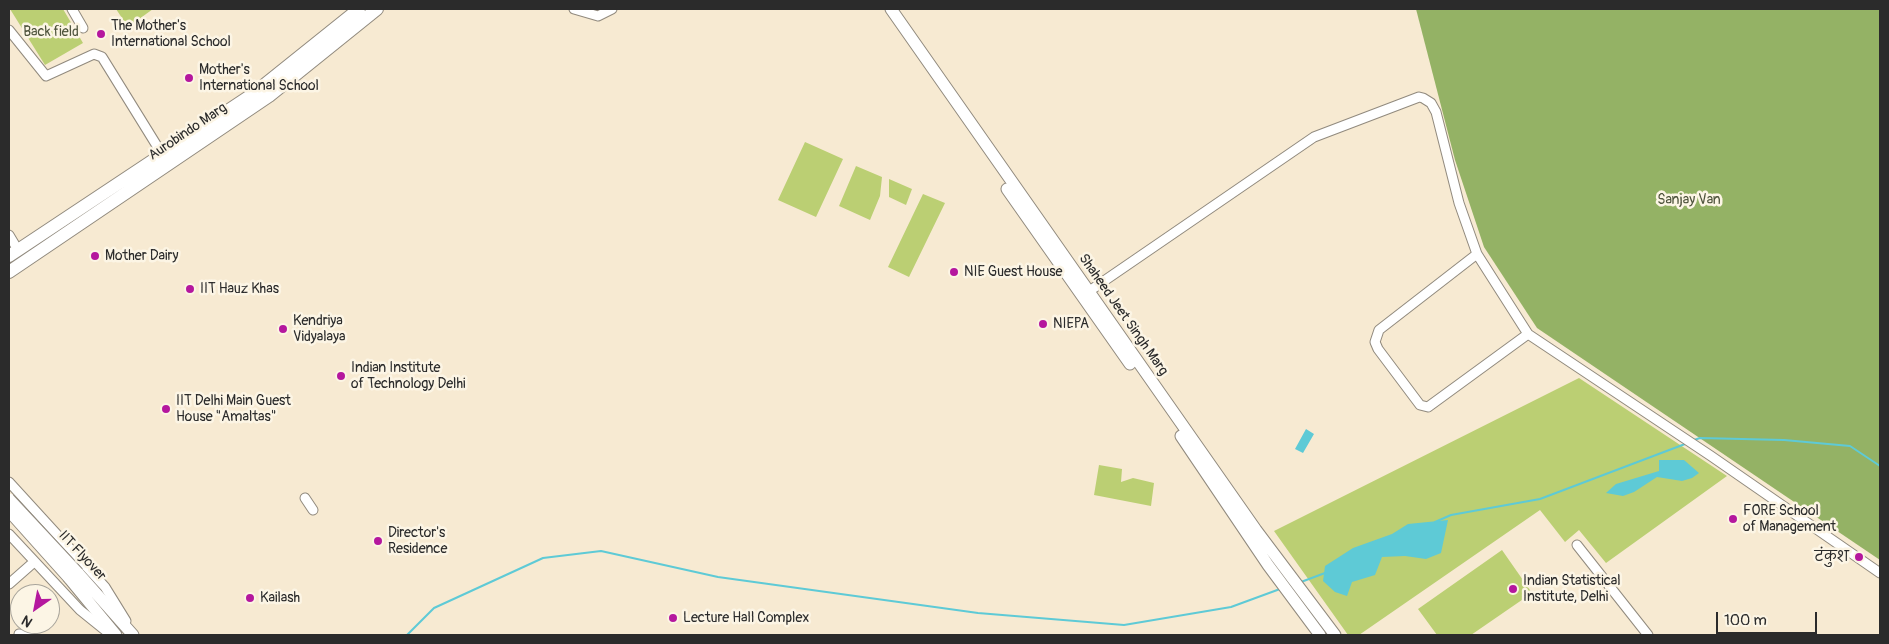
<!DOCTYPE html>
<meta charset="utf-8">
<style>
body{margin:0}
#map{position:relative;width:1889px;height:644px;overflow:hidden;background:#f7ead2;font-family:Pangolin,sans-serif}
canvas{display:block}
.frame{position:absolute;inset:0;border:10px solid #2b2b2b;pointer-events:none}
.north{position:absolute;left:10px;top:584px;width:50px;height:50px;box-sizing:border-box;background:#fcf5e5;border:1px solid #a8a49b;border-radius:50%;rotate:213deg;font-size:14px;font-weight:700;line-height:20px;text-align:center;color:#2b2b2b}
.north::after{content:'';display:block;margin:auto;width:18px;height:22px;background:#b5179e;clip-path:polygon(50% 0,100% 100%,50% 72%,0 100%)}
.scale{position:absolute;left:1716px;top:612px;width:101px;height:22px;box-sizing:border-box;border:2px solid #2b2b2b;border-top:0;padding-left:6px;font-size:15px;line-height:18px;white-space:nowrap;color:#2b2b2b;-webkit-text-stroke:4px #fcf5e5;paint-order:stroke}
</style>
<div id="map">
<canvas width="1889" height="644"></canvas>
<div class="frame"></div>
<div class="north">N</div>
<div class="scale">100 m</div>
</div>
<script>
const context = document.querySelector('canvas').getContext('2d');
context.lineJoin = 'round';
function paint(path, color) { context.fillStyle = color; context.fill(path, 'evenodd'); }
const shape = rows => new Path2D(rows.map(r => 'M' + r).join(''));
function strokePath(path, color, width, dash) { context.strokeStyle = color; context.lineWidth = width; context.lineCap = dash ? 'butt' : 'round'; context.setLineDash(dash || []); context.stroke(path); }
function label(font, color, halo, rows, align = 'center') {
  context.font = font + ' Pangolin,"Playpen Sans Deva",sans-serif'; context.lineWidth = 5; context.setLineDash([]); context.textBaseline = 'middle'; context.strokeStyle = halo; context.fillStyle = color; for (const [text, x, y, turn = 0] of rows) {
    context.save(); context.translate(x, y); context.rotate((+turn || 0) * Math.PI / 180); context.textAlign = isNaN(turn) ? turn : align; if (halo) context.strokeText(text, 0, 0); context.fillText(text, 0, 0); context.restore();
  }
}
const green = shape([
 [10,9,63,9,83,43,45,65],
 [116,9,153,9,128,27],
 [805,142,843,159,816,217,778,200],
 [856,166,882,177,880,196,870,220,839,206],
 [889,179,912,189,906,205,889,197],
 [923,194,945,203,909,277,888,267],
 [1579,378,1727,476,1606,563,1579,530,1565,542,1540,510,1359,635,1348,635,1274,531],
 [1099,465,1122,469,1121,482,1133,478,1154,483,1151,506,1094,495],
 [1502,550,1532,593,1471,635,1437,635,1418,609]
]);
const forest = shape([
 [1416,9,1880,9,1880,560,1537,328,1484,247,1455,160]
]);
const water = shape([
 [1306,429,1314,434,1303,453,1295,449],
 [1659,460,1684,460,1699,473,1692,478,1682,481,1657,477,1634,492,1623,496,1606,493,1616,484,1659,471],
 [1448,520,1441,553,1426,559,1405,556,1382,557,1375,575,1352,582,1347,596,1335,592,1323,581,1325,566,1353,548,1392,534,1408,524]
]);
const stream = shape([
 [1694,440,1700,438,1784,440,1850,446,1880,466],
 [1435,522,1451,515,1540,499,1685,444],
 [1301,582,1325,573],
 [407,635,434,608,543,558,601,551,718,577,978,613,1124,625,1231,607,1280,589]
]);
const minor = shape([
 [72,9,83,28],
 [574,9,598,16,612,9],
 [9,30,46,76,94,54,102,57,162,154],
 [9,235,18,250],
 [1477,254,1379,330,1375,342,1378,349,1420,405,1428,407,1528,334],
 [1085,294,1314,137,1419,97,1423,98,1431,103,1436,112,1459,203,1477,254,1528,334,1711,456,1880,573],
 [9,482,105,587,126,621],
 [305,498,313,510],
 [9,534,80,610,111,635],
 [1577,545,1648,635],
 [9,584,34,562],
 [19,634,31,635]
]);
const major = shape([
 [891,9,1256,530,1335,635],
 [1007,189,1130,364],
 [1181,436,1268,565,1320,635],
 [78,573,133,635],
 [69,578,116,635]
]);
const highway = shape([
 [9,256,253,94,359,9],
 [9,272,269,96,377,9]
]);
const majorBridge = shape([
 [9,499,78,573],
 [9,511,69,578]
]);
const markers = [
 [101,34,5,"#b5179e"],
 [189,78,5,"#b5179e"],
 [95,256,5,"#b5179e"],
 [954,272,5,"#b5179e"],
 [190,289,5,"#b5179e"],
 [1043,324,5,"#b5179e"],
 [283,329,5,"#b5179e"],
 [341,376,5,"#b5179e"],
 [166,409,5,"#b5179e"],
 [1733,519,5,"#b5179e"],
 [378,541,5,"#b5179e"],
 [1859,557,5,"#b5179e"],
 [1513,589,5,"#b5179e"],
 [250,598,5,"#b5179e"],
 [673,618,5,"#b5179e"]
];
const poiNames = [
 ["The Mother's",111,26],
 ["International School",111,42],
 ["Mother's",199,70],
 ["International School",199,86],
 ["Mother Dairy",105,256],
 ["NIE Guest House",964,272],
 ["IIT Hauz Khas",200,289],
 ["Kendriya",293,321],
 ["Vidyalaya",293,337],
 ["NIEPA",1053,324],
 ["Indian Institute",351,368],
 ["of Technology Delhi",351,384],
 ["IIT Delhi Main Guest",176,401],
 ["House \"Amaltas\"",176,417],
 ["FORE School",1743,511],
 ["of Management",1743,527],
 ["Director's",388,533],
 ["Residence",388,549],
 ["टंकुश",1849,557,"right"],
 ["Indian Statistical",1523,581],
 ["Institute, Delhi",1523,597],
 ["Kailash",260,598],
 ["Lecture Hall Complex",683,618]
];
const parkNames = [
 ["Back field",51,32],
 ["Sanjay Van",1689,200]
];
const streetNames = [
 ["Aurobindo Marg",188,132,-34],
 ["Shaheed Jeet Singh Marg",1123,315,55],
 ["IIT Flyover",82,556,47]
];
paint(green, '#bbcf73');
paint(forest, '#94b265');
paint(water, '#5ecad6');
strokePath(stream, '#5ecad6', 2);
strokePath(minor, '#918a7e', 11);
strokePath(major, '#918a7e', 13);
strokePath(highway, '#918a7e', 14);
strokePath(minor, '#fff', 9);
strokePath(major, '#fff', 11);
strokePath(highway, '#fff', 12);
strokePath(majorBridge, '#918a7e', 13, []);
strokePath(majorBridge, '#fff', 11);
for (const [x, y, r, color] of markers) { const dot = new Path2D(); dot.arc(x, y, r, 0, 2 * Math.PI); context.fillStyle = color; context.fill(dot); strokePath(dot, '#fcf5e5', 2); }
label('14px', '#2b2b2b', '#fcf5e5', poiNames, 'left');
label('14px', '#4f543d', '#fcf5e5', parkNames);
label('14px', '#2b2b2b', '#fcf5e5', streetNames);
</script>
